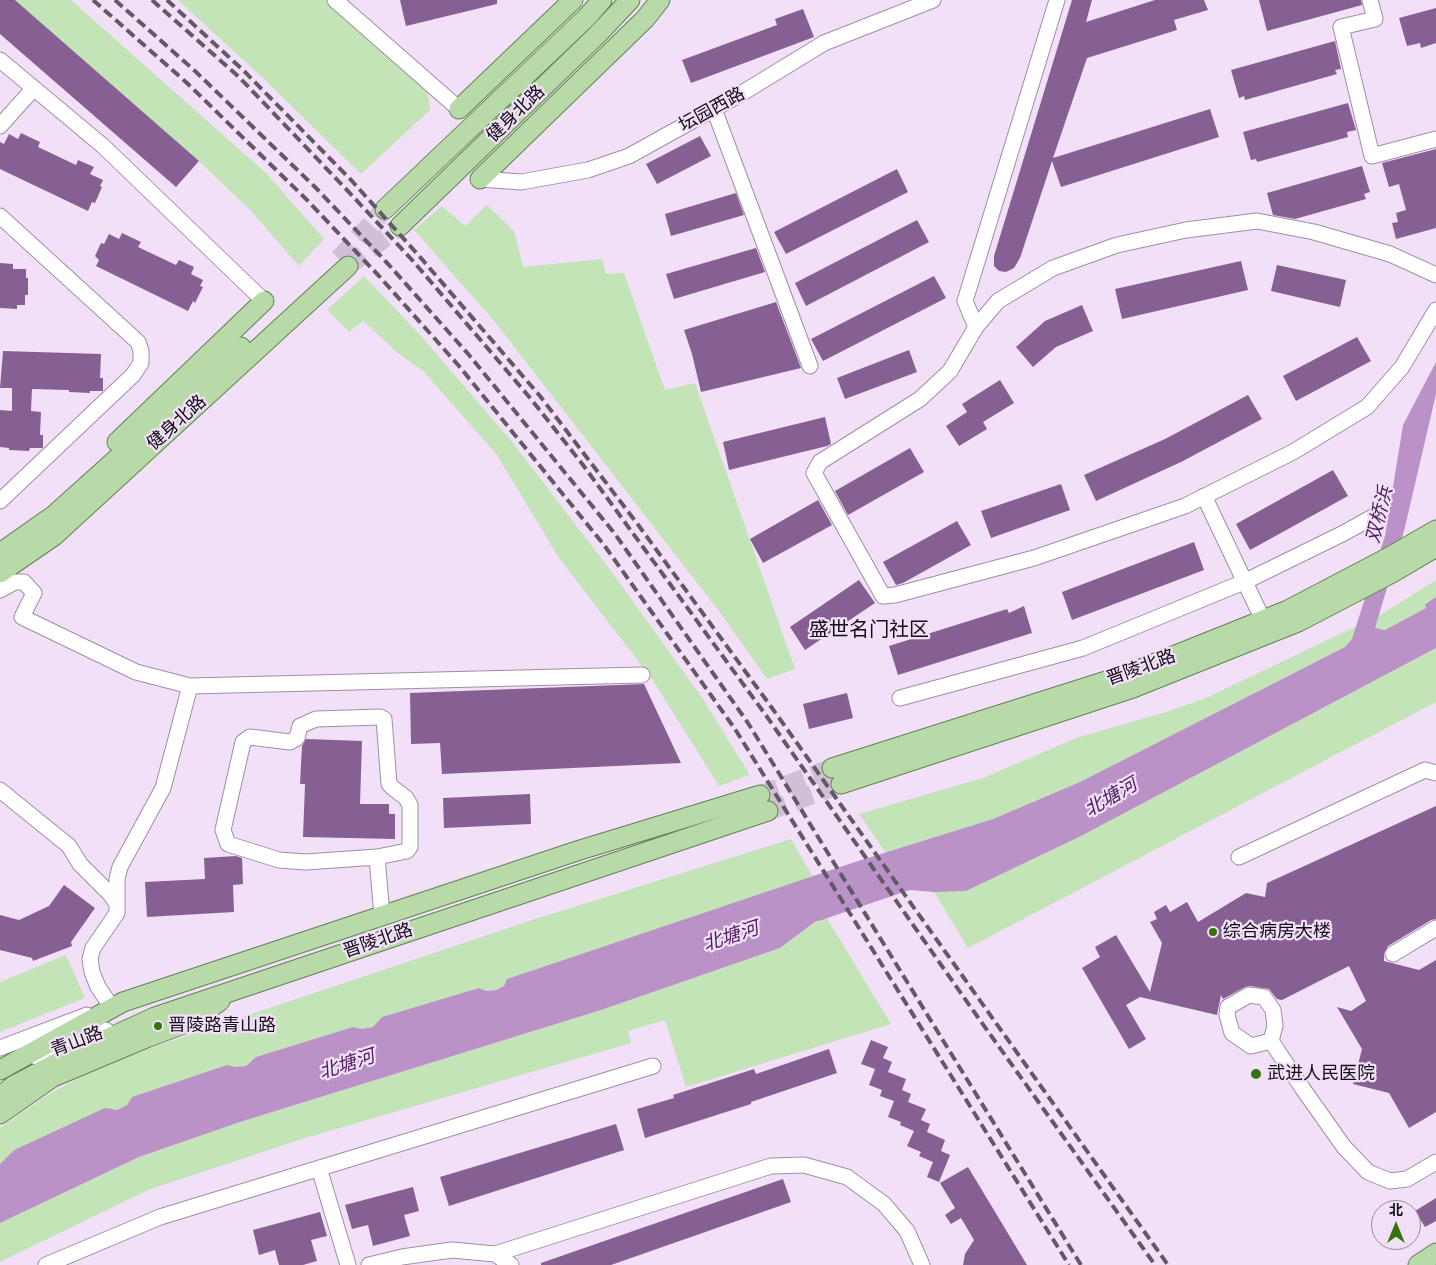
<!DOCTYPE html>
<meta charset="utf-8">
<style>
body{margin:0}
#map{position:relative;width:1436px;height:1265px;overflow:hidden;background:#f1e0f8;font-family:"Fira Sans","Noto Sans SC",sans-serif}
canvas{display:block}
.north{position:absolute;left:1371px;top:1200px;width:50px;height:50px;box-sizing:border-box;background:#f1e0f8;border:1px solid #988c9d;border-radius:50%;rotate:0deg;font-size:14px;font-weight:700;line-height:20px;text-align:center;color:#130d15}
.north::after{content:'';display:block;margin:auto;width:18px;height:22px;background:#35730b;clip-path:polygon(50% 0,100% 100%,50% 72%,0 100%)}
</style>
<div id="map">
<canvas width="1436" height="1265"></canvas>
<div class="north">北</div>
</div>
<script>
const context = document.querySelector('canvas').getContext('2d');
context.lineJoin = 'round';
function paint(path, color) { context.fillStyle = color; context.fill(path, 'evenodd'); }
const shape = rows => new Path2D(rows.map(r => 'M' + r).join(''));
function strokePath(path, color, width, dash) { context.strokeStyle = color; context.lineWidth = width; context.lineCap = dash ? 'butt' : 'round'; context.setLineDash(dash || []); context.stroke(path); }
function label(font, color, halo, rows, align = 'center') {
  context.font = font + ' "Fira Sans","Noto Sans SC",sans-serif'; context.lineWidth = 4.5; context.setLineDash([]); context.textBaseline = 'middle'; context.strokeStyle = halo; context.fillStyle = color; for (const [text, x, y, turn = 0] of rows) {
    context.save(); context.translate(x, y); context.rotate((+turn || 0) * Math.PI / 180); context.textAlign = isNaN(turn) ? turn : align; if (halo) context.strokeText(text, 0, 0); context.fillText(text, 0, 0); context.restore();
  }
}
const green = shape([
 [15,0,71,0,266,173,324,239,299,266,251,211,199,161],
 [178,0,328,0,427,85,430,110,361,174,265,80],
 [487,205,514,231,523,267,602,259,606,274,624,273,665,390,695,383,795,669,767,679,722,615,495,322,414,230,442,206,465,226],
 [364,276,420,335,513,443,614,575,703,699,750,775,719,786,652,679,559,558,497,455,424,372,399,354,363,321,349,332,327,310],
 [1436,580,1436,597,1425,603,1426,608,1385,630,1375,628,1352,639,1345,647,1080,782,993,819,886,853,859,814,983,778,1076,738,1166,712,1206,698,1382,614],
 [1436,648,1436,702,968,948,934,892,966,891,1081,836],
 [791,839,813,877,507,979,504,986,495,990,486,991,479,988,382,1017,373,1027,362,1029,353,1027,256,1057,246,1066,235,1067,227,1065,132,1097,127,1105,117,1110,105,1109,14,1150,0,1164,0,1128,46,1096,85,1074,156,1046,529,921],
 [825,915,891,1024,686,1087,665,1020,628,1031,631,1043,302,1139,148,1190,0,1262,0,1223,139,1157,240,1122,601,1010,780,948],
 [66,955,85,998,0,1032,0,982]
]);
const water = shape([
 [1436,362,1436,394,1404,531,1375,628,1385,630,1426,608,1425,604,1436,597,1436,648,1081,836,966,891,934,892,863,886,780,948,601,1010,240,1122,139,1157,0,1223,0,1164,14,1150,105,1108,117,1110,127,1105,132,1097,227,1065,235,1067,246,1066,256,1057,353,1027,362,1029,373,1027,382,1017,479,988,486,991,496,990,504,986,507,979,852,863,993,819,1080,782,1345,647,1352,639,1385,536,1403,425]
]);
const river = shape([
 [817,909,911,877]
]);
const building = shape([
 [0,0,15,0,199,161,176,187,0,34],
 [400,0,497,0,497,4,406,26],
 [1072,0,1092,0,1086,22,1155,0,1204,0,1208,10,1174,20,1177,30,1087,58,1053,158,1210,109,1219,137,1061,187,1052,161,1020,258,1014,268,1006,272,999,271,994,266,994,256],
 [1259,0,1361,0,1362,5,1267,31],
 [1436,8,1436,43,1421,48,1420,43,1407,46,1399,18],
 [803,9,814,37,691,83,682,60,777,25,775,19],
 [1335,41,1341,69,1335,70,1337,74,1245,100,1244,96,1239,98,1231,70],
 [1348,103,1356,130,1347,132,1348,137,1257,162,1256,159,1251,160,1243,132],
 [21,133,40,142,38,147,76,165,78,160,94,167,90,174,103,180,100,186,102,187,95,203,92,202,88,211,0,169,0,142,4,144,9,134,18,139],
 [700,136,711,156,657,184,646,164],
 [1436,149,1436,228,1396,239,1392,223,1398,222,1396,213,1406,210,1399,184,1389,187,1382,163],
 [1362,166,1370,192,1364,194,1366,199,1295,219,1273,215,1267,193],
 [897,169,908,192,786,254,774,232],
 [736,193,744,215,671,236,665,214],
 [917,220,929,242,806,306,795,283],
 [122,233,141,242,138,247,176,265,179,260,194,267,191,274,203,280,200,286,203,287,195,303,193,301,188,311,96,266,99,260,95,256,101,243,104,244,109,234,119,239],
 [756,248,765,272,674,299,666,274],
 [1241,261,1248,290,1122,319,1115,289],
 [0,263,13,264,13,269,26,269,26,278,28,278,28,295,25,295,25,305,17,305,17,309,0,308],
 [1277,265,1346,280,1340,307,1271,291],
 [934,276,946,298,823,361,811,339],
 [776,302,801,368,701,392,692,354,684,330],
 [1082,305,1093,331,1056,347,1033,367,1016,347,1045,321],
 [1357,337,1371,361,1296,401,1283,376],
 [909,350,917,372,845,399,837,378],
 [3,351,101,354,100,378,103,378,103,391,90,391,90,393,69,392,69,390,32,389,31,411,41,412,40,435,43,435,43,448,30,448,29,451,9,450,9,448,0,447,0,410,12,411,12,388,0,388],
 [1000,380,1014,403,983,422,987,429,959,446,946,426,967,412,962,404],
 [1248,395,1262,419,1181,462,1096,501,1084,475,1165,439],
 [825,417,831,444,827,446,729,470,723,442],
 [910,448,924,472,848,515,835,491],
 [1333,470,1348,496,1250,550,1236,524],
 [1061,484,1070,510,991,538,981,511],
 [818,500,832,525,763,563,750,539],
 [957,521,971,545,903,583,896,585,883,562],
 [1194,542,1204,570,1072,620,1062,592],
 [859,580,875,603,805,650,790,627],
 [1024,606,1032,633,898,675,889,646,1007,609,1009,613],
 [644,684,681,763,442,774,440,743,411,744,410,693],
 [847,693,853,718,809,729,803,704],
 [306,739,362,741,360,804,389,804,389,814,395,814,395,839,303,837,305,784,300,784,302,746],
 [530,794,531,824,444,828,443,798],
 [1436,806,1436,919,1431,920,1388,946,1384,954,1384,961,1419,970,1436,960,1436,1112,1409,1128,1389,1093,1353,1084,1362,1049,1337,1007,1351,1011,1366,1001,1349,966,1282,1000,1277,999,1269,989,1250,986,1245,987,1223,999,1221,995,1217,1015,1140,997,1126,1005,1146,1039,1129,1049,1082,968,1100,957,1095,947,1116,935,1150,992,1162,943,1150,922,1157,919,1154,912,1166,905,1170,912,1187,902,1198,922,1246,893,1265,897,1267,883],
 [236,856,242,858,243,884,233,885,234,912,147,917,145,882,205,879,204,858],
 [64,885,95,908,71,942,72,946,33,961,32,958,0,950,0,915,19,920,49,906],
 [871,1040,888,1047,883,1058,892,1062,888,1072,906,1079,902,1090,911,1094,908,1102,926,1109,921,1120,930,1124,927,1132,945,1140,941,1151,950,1155,939,1182,927,1177,933,1162,919,1156,921,1152,907,1146,914,1131,900,1125,901,1122,888,1117,894,1101,880,1096,882,1090,869,1085,875,1069,861,1064],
 [829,1049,837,1073,751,1102,751,1104,645,1138,637,1109,674,1098,673,1095,754,1069,756,1074],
 [616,1124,624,1150,449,1206,440,1177],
 [968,1167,1027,1265,963,1265,965,1254,974,1240,961,1218,951,1224,945,1215,955,1208,940,1183],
 [783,1179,791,1202,611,1265,541,1265,541,1263],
 [413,1187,419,1211,404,1215,410,1236,373,1246,368,1225,352,1229,345,1205],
 [1436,1198,1436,1221,1425,1227,1415,1211],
 [320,1212,327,1236,311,1240,317,1261,303,1265,279,1265,275,1250,259,1255,253,1230]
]);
const majorTunnel = shape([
 [339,259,385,209],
 [348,266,400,226],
 [760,795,832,768],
 [768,811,841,784]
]);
const minor = shape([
 [335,0,459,109],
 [1370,0,1375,19,1341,27,1372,156,1436,139],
 [0,60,103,146,264,301],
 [714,109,810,366],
 [0,126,34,88],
 [480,179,521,182,588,170,629,156,739,95,824,43,933,0],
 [0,216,138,342,141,351,141,363,133,375,0,501],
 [1436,275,1390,254,1314,232,1257,221,1186,230,1117,245,1053,268,998,301,976,327,950,371,920,399,820,462,814,473,883,596,895,595,1034,558,1185,506,1293,452,1367,407,1402,367,1436,310],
 [976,327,965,301,1057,0],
 [1204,496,1263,620],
 [0,590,15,582,24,582,34,593,22,617,136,672,190,686,642,675],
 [900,698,1083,648,1244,582,1344,533,1376,515],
 [0,790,69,846,80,864,110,894,117,904,117,913,93,948,90,959,92,972,98,987,111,1006],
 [377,857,407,851,410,847,410,805,406,798,393,788,389,784,384,719,380,717,316,719,300,726,297,738,290,742,250,737,243,742,223,830,228,844,279,860,306,862,377,857,382,916],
 [1239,857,1425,770,1436,773],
 [117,904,117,879,120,867,163,788,190,686],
 [1393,954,1436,928],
 [1249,995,1264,997,1273,1010,1275,1026,1271,1041,1251,1046,1232,1033,1227,1015,1228,1007,1249,995],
 [1271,1041,1303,1089,1344,1147,1368,1172,1390,1181,1407,1179,1436,1162],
 [0,1048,87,1015],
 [36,1057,106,1030],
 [319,1168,348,1265],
 [495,1254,771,1166,804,1165,847,1177,884,1204,907,1231,922,1265],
 [46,1265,160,1217,653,1066],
 [369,1265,402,1257,452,1250,495,1254,511,1265]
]);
const major = shape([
 [459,109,573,0],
 [480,179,645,19,660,0],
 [385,209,587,17,602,0],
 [400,226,598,34,630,0],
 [117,442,264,301],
 [0,553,54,515,241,347],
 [0,573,54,536,348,266],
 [832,768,1128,674,1288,610,1391,556,1436,530],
 [841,784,1133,688,1298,622,1392,573,1436,547],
 [0,1070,123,1002,580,850,760,795],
 [0,1097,13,1086,74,1054,155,1017,768,811],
 [0,1114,53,1077,146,1038,194,1020,220,1001],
 [1418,1265,1436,1253]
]);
const rail = shape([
 [93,0,187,83,306,199,379,276,459,366,604,545,735,729,1069,1265],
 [115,0,195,71,315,187,389,265,469,355,615,534,748,723,1081,1265],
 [152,0,239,77,346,189,413,261,531,399,583,465,765,714,977,1016,1155,1265],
 [167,0,244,71,352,181,420,257,540,396,639,526,772,708,1168,1265]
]);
const markers = [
 [1213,932,5,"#35730b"],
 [158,1026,5,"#35730b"],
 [1256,1074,6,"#35730b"]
];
const streetNames = [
 ["坛园西路",712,110,-29],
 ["健身北路",516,114,-44],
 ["健身北路",177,423,-42],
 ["晋陵北路",1141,668,-20],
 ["晋陵北路",378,941,-19],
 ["青山路",77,1042,-21]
];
const poiNames = [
 ["综合病房大楼",1223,932],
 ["晋陵路青山路",168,1026],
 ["武进人民医院",1267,1074]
];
const waterNames = [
 ["双桥浜",1380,515,-76],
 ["北塘河",1111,798,-30],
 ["北塘河",731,937,-18],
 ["北塘河",347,1065,-18]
];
const quarterNames = [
 ["盛世名门社区",869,630]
];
paint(green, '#c3e4b6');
paint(water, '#ba92c8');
strokePath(river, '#ba92c8', 24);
paint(building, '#866092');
strokePath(majorTunnel, '#d0c0d6', 19, [19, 9]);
strokePath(minor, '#9f8ea5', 17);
strokePath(major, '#608350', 21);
strokePath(minor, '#fff', 15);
strokePath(major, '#b8daa9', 19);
strokePath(rail, '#635966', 4, [10, 5]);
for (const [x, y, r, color] of markers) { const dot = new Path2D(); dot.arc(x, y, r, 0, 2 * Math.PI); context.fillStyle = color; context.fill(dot); strokePath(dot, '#f1e0f8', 2); }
label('18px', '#130d15', '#f1e0f8', streetNames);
label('18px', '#130d15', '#f1e0f8', poiNames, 'left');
label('italic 19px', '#4e1d5e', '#f1e0f8', waterNames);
label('20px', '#130d15', '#f1e0f8', quarterNames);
</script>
